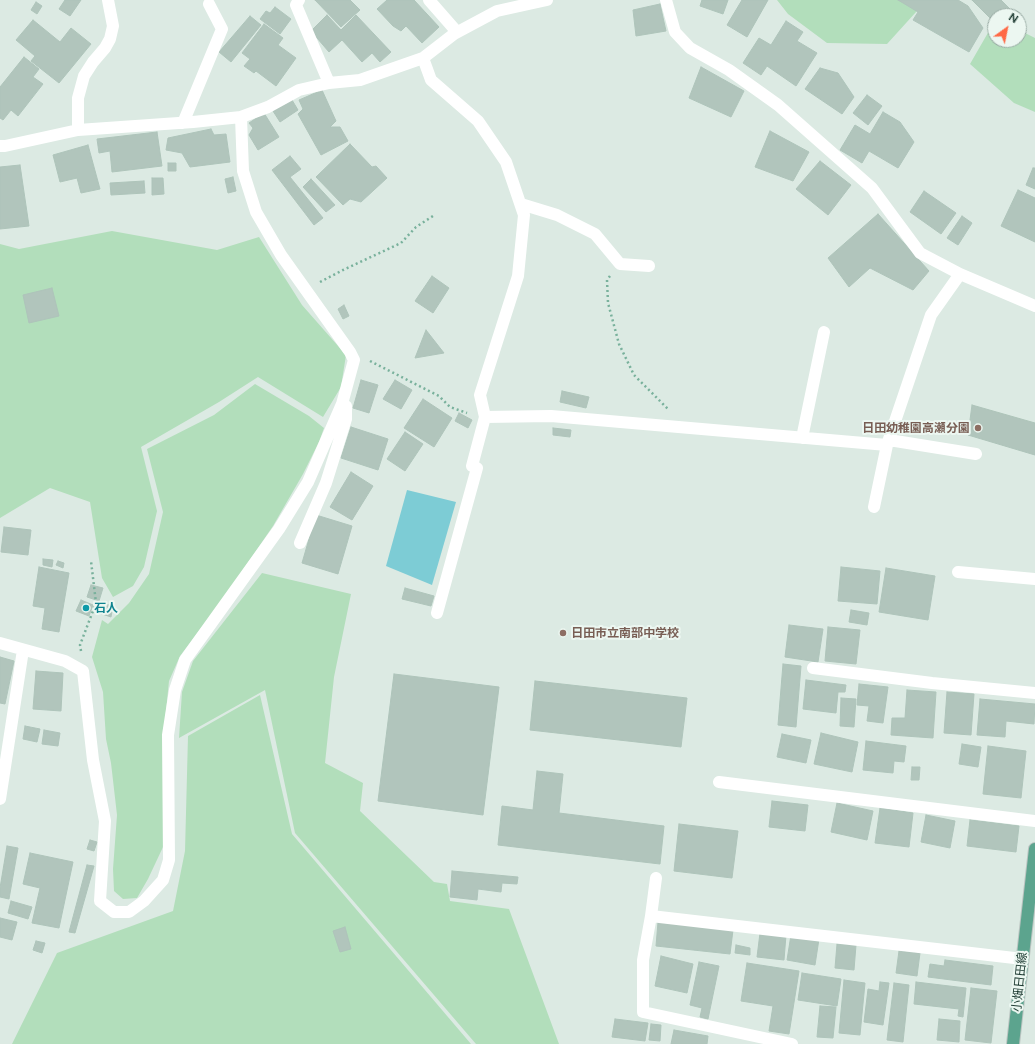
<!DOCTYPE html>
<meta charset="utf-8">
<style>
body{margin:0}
#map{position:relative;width:1035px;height:1044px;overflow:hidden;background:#dceae3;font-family:Figtree,sans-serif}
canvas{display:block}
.north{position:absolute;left:987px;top:8px;width:40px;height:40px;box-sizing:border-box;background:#ecf7f1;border:1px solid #99aba4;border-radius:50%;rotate:33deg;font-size:11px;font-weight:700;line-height:16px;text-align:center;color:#1d3a31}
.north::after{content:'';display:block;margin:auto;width:14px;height:18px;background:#ff6945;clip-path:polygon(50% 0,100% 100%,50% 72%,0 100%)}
</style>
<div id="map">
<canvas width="1035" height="1044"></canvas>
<div class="north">N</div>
</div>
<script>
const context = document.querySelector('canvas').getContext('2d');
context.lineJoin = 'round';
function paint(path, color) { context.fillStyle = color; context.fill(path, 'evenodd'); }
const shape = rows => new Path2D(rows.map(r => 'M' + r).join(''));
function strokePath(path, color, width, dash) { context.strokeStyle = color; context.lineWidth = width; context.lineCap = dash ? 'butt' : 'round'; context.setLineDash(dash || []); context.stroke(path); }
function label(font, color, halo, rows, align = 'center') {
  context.font = font + ' Figtree,"Noto Sans JP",sans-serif'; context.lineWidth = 4; context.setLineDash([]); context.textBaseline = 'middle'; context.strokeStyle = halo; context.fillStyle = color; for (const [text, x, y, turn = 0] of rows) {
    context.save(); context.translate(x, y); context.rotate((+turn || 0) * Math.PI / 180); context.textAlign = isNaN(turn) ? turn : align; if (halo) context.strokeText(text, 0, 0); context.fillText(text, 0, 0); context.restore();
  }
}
const green = shape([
 [777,0,925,0,926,1,887,44,827,43,788,14],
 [995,30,995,40,1019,40,1019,30,1035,38,1035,112,1014,103,970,64,989,31],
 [112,231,217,250,259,237,302,305,346,355,341,387,323,417,258,377,219,402,141,447,157,511,144,567,133,586,113,597,102,578,90,502,50,488,0,518,0,244,19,249],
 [255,384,309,416,324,428,319,442,303,474,273,526,223,599,180,656,169,681,164,731,163,847,148,879,137,898,123,899,114,891,113,869,117,815,111,763,106,739,103,692,92,657,102,620,108,624,129,603,149,574,163,512,147,449,214,415],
 [262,573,351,594,334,677,325,763,363,783,360,811,434,882,447,884,450,901,509,909,559,1044,476,1044,295,833,265,690,179,738,182,692,193,661],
 [260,695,292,834,471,1044,12,1044,57,953,173,911,185,851,188,736]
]);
const water = shape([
 [407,490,456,502,432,585,386,566]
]);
const building = shape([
 [65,0,81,0,70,16,59,9,65,0],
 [315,0,350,0,360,10,341,27,315,0],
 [387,0,414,0,439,27,422,43,406,26,401,31,393,26,377,9,387,0],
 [702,0,728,0,723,14,700,6,702,0],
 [742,0,768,0,747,37,727,25,742,0],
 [898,0,958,0,968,6,983,28,969,52,913,20,918,12,898,0],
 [972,0,1001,0,1009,8,1002,16,995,16,995,23,972,0],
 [36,2,42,6,37,14,31,10,36,2],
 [660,4,666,31,636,36,633,10,660,4],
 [275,7,291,19,280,34,260,19,266,11,270,13,275,7],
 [327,15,341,30,356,15,391,52,380,62,372,53,362,62,342,40,329,52,311,31,327,15],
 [250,16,261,25,231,62,219,52,250,16],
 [33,20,60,42,71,28,91,44,59,83,31,61,35,56,16,40,33,20],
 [786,21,803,32,797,41,817,53,796,86,767,66,761,75,743,63,759,38,771,45,786,21],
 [264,24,283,38,278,45,296,58,276,86,256,71,254,73,244,66,250,59,242,53,264,24],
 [24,57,39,69,33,77,43,84,18,116,11,110,3,120,0,118,0,87,24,57],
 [701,67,744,91,731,117,689,98,701,67],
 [820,68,838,73,854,97,842,114,805,89,820,68],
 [322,90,336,121,330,127,340,127,348,141,321,155,298,114,303,109,299,100,322,90],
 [867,95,882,106,868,125,853,113,867,95],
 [292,100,298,110,280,122,273,111,292,100],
 [883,112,900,122,914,142,898,168,869,151,862,163,840,150,855,125,870,134,883,112],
 [264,113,279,137,258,150,249,135,253,128,249,123,264,113],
 [211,129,214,135,226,134,230,162,190,167,182,153,166,150,168,138,211,129],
 [770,131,809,152,793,181,755,167,770,131],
 [157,132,162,166,112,172,110,151,99,153,97,139,157,132],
 [350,144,372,167,376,166,387,178,361,202,350,199,343,205,316,177,350,144],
 [88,145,100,189,81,193,77,178,60,182,53,155,88,145],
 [290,156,301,169,290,177,323,218,314,225,272,170,290,156],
 [820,161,851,185,828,215,796,189,820,161],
 [168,163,176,163,176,171,168,171,168,163],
 [20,165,29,226,0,229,0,167,20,165],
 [1033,168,1035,168,1035,189,1026,185,1033,168],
 [233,177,236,191,228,193,225,179,233,177],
 [152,178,163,178,164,194,152,195,152,178],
 [311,179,335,205,326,212,303,187,311,179],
 [144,181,145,193,111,195,110,183,144,181],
 [1018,190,1035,198,1035,242,1001,226,1018,190],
 [924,191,956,213,941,234,910,212,924,191],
 [878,214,929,271,913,290,870,268,849,287,828,258,878,214],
 [962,216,972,223,958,245,947,238,962,216],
 [432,276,449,288,433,313,415,301,432,276],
 [52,288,59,316,29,323,23,295,52,288],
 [344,305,349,316,343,319,338,309,344,305],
 [426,330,444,353,415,358,426,330],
 [361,380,378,385,369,413,353,408,361,380],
 [395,380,412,390,401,409,383,399,395,380],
 [562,391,589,397,586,408,560,402,562,391],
 [423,399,452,418,434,447,404,428,423,399],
 [972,405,1035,423,1035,455,968,435,972,405],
 [459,413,472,420,468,428,455,421,459,413],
 [351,427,388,439,378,470,341,458,351,427],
 [553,428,571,430,570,437,553,435,553,428],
 [405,432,423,444,405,471,387,459,405,432],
 [351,472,373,486,352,520,330,507,351,472],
 [316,515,352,526,338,574,302,563,316,515],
 [4,527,31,530,28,555,1,552,4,527],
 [43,559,53,560,52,567,43,565,43,559],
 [58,561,64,563,63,568,56,565,58,561],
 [39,567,69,573,59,632,42,629,45,608,33,606,39,567],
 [841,567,880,571,877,604,838,601,841,567],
 [886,568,935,576,928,620,879,612,886,568],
 [91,585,103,588,99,601,87,597,91,585],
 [405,588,434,596,431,606,402,599,405,588],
 [81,600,93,605,89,616,76,611,81,600],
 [102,603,113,606,111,617,99,613,102,603],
 [851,610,869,613,867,625,849,622,851,610],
 [789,625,823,629,818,662,785,657,789,625],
 [828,627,860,630,856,664,825,661,828,627],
 [0,657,14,661,5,704,0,703,0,657],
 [783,664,801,666,796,727,778,725,783,664],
 [36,671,63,673,61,711,33,709,36,671],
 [394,674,499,687,483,815,378,801,394,674],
 [806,680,846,685,845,692,838,692,836,713,803,709,806,680],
 [535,681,687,698,681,747,530,730,535,681],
 [859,684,888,687,883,723,867,721,869,706,857,705,859,684],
 [907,690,936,692,933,738,891,735,892,718,905,718,907,690],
 [947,692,974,694,971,735,944,733,947,692],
 [841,698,856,699,854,727,840,726,841,698],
 [980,699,1035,704,1034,724,1006,721,1005,737,977,735,980,699],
 [25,726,40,729,37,742,23,739,25,726],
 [44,730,60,733,58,746,42,744,44,730],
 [821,733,858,742,852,772,814,764,821,733],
 [782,734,811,740,806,763,777,757,782,734],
 [866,741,906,746,904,762,894,761,893,773,863,770,866,741],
 [962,744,981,747,978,767,959,764,962,744],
 [988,746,1026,751,1021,798,983,794,988,746],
 [912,767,920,767,919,780,911,780,912,767],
 [537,771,563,774,559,813,664,826,660,864,498,845,502,806,533,810,537,771],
 [772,801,808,805,805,831,769,827,772,801],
 [837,803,873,811,867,840,831,832,837,803],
 [880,808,913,813,909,847,875,843,880,808],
 [926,815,955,821,950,848,921,842,926,815],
 [970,820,1019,826,1016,852,967,846,970,820],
 [679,824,738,831,732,878,674,871,679,824],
 [90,840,97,842,94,851,87,849,90,840],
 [7,846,18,848,9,899,0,897,0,888,7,846],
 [30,853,73,862,59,928,32,923,40,888,23,884,30,853],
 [87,865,94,866,75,933,69,932,87,865],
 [452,871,518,877,517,884,502,883,501,892,478,889,477,900,450,897,452,871],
 [11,901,32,907,28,919,8,913,11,901],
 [0,918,17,922,12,940,0,937,0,918],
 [658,922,733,930,730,954,656,946,658,922],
 [345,927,351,949,340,952,333,931,345,927],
 [760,933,786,935,784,960,757,957,760,933],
 [791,935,819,939,815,965,787,960,791,935],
 [36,941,45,943,42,953,33,950,36,941],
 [837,944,856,945,854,970,835,968,837,944],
 [736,945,750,948,750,955,735,953,736,945],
 [899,951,920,953,917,976,896,973,899,951],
 [661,956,693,964,687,993,655,986,661,956],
 [945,960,993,966,991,985,928,977,930,964,944,966,945,960],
 [699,962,719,966,708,1019,700,1017,702,1008,690,1005,699,962],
 [747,963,799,971,789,1034,769,1031,773,1006,741,1001,747,963],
 [802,973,841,979,837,1006,798,1000,802,973],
 [844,980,865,983,860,1035,839,1033,844,980],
 [880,982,889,983,883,1025,864,1022,868,989,879,991,880,982],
 [916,982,966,988,963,1017,958,1016,959,1009,914,1004,916,982],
 [894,983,909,985,903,1042,887,1040,894,983],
 [971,988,997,991,991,1043,965,1040,971,988],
 [820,1006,836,1007,833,1038,817,1037,820,1006],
 [615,1019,648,1023,645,1041,612,1037,615,1019],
 [939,1019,960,1021,959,1042,937,1040,939,1019],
 [651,1024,661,1025,660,1041,649,1040,651,1024],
 [674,1030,708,1036,707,1044,671,1044,674,1030]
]);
const path = shape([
 [610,276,607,280,608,303,619,344,634,375,668,409],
 [320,282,343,270,401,243,416,227,433,216],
 [370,361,439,396,450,407,467,413],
 [81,651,80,645,96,603,91,561]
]);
const minor = shape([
 [299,0,296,5,329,83],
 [429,0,457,32],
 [666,0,675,32,690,48,729,70,778,105,872,188,920,253,960,274,1035,306],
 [423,58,431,80,478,121,506,162,524,215,518,276,480,395,485,417,472,466,477,468,437,613],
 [183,123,222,29,209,4],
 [78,130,78,98,84,76,93,62,105,48,110,39,113,26,108,0],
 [0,146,5,146,78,130,193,122,241,117,268,107,299,90,329,83,360,80,423,58,454,34,497,11,547,0],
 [521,204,557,215,595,234,620,264,649,266],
 [485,417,551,416,887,445],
 [802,438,824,332],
 [889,440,976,454],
 [874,507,887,445,931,315,960,274],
 [300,543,326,483,346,419,346,406,342,404],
 [958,572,1035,579],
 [0,643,65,661,83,671,93,760,105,821,100,901,114,912,129,912,144,901,163,880,169,860,168,735,175,690,185,660,279,529,308,482,342,404,354,360,350,352,281,255,256,212,243,171,241,117],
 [813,668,932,683,1035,693],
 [719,782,1035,821],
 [0,799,23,650],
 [651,916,656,878],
 [792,1044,643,1012,643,960,651,916,1023,959]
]);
const major = shape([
 [1013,1044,1035,849]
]);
const markers = [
 [978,428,4,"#8d6e63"],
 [86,608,4,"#0f9aa8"],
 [563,633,4,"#8d6e63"]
];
const educationNames = [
 ["日田幼稚園高瀬分園",970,428],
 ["日田市立南部中学校",571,633,"left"]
];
const cultureNames = [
 ["石人",94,608]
];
const streetNames = [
 ["小畑日田線",1020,982,-84]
];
paint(green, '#b2debb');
paint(water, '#7dccd5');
paint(building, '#b1c5bc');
strokePath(building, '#aec4ba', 1);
strokePath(major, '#bbc4c1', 14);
strokePath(path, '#79b19c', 2.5, [2, 3]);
strokePath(minor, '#fff', 12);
strokePath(major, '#5ca48e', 12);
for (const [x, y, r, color] of markers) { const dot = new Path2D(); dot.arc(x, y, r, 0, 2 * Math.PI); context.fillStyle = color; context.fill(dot); strokePath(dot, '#ecf7f1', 1.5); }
label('bold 12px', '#785e54', '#ecf7f1', educationNames, 'right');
label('bold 12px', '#0d838f', '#ecf7f1', cultureNames, 'left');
label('12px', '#1d3a31', '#ecf7f1', streetNames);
</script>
